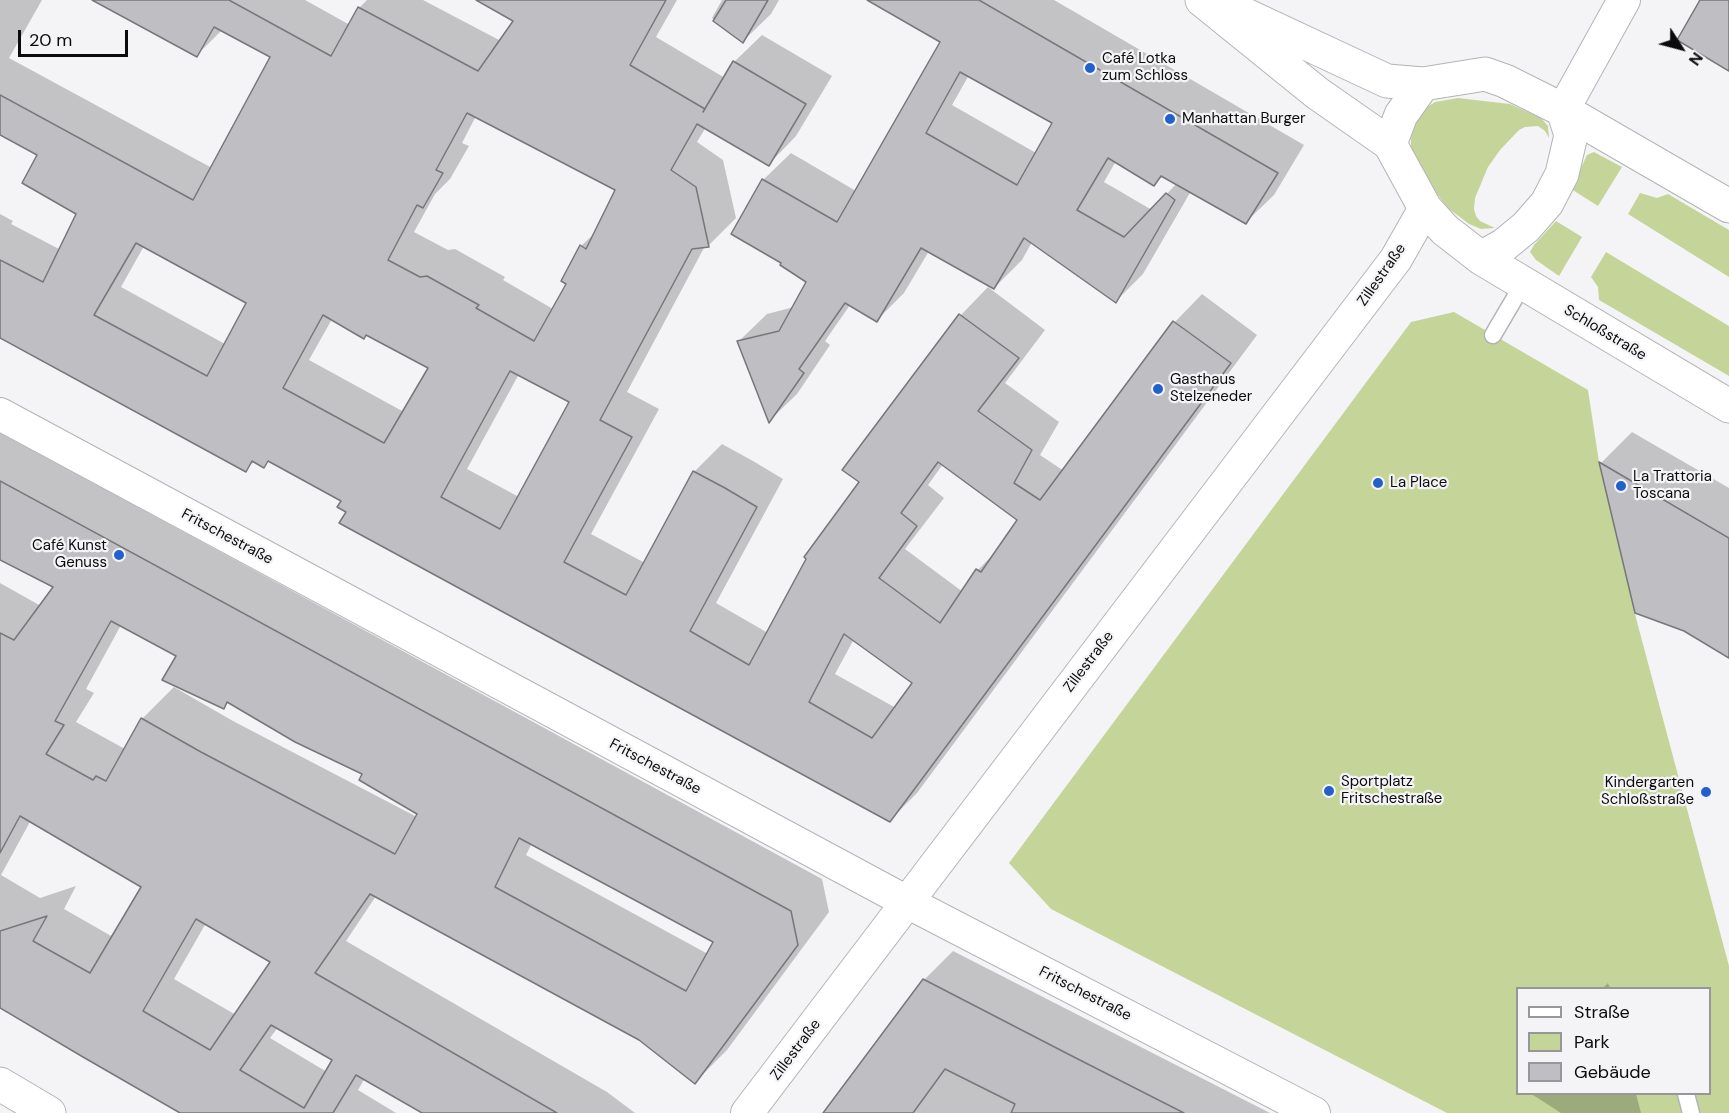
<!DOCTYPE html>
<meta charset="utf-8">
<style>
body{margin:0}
#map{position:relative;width:1729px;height:1113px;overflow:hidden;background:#f4f4f7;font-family:"DM Sans",sans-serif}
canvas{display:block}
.legend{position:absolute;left:1516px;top:987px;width:195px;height:108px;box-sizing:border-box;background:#f4f4f7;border:2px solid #979799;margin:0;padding:8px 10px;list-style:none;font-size:18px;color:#0b0b0c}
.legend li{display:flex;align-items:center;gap:12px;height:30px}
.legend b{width:30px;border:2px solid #979799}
.north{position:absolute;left:1651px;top:18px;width:60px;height:60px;-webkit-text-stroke:4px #f4f4f7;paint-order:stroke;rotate:126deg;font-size:16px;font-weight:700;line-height:24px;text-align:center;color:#0b0b0c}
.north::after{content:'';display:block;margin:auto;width:21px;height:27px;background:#0b0b0c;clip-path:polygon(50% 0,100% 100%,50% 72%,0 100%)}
.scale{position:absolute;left:18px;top:30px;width:110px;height:27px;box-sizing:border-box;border:3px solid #0b0b0c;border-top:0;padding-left:8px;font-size:18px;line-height:21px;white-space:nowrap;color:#0b0b0c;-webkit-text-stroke:4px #f4f4f7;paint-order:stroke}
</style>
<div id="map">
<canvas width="1729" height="1113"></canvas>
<ul class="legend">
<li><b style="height:8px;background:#fff"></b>Straße</li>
<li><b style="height:16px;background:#c5d59a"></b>Park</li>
<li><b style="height:16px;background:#bfbfc3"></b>Gebäude</li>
</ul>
<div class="north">N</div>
<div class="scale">20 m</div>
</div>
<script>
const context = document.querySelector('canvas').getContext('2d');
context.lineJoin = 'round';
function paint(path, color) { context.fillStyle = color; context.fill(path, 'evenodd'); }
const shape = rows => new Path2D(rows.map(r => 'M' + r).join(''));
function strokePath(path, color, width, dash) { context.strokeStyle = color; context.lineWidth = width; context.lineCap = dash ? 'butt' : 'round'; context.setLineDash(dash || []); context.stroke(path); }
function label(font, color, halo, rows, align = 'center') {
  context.font = font + ' "DM Sans",sans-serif'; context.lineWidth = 4.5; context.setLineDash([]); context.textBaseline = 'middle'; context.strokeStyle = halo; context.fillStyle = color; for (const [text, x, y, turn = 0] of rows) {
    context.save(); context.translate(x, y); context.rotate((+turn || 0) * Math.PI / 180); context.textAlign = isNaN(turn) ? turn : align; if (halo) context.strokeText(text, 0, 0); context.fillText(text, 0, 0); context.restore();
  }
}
const green = shape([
 [1458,98,1510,104,1541,118,1548,126,1549,138,1545,131,1538,126,1525,127,1519,130,1500,150,1488,167,1475,198,1474,209,1476,216,1480,221,1495,228,1481,229,1469,224,1448,208,1424,177,1411,148,1411,135,1420,112,1435,102],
 [1594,152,1622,167,1598,206,1571,189,1587,155],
 [1640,193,1657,198,1668,194,1729,230,1729,277,1628,214],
 [1556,221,1582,237,1559,276,1536,260,1530,252,1534,245],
 [1606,252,1729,326,1729,376,1599,300,1598,287,1591,277],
 [1454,312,1588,390,1599,462,1636,618,1729,966,1729,1113,1447,1113,1051,909,1009,863,1411,322],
 [1518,988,1710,988,1710,1094,1518,1094]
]);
const shadow = shape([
 [0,0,42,0,9,58,212,168,272,56,222,30,197,55,108,0,305,0,350,25,359,8,367,0,423,0,501,41,515,21,479,0,677,0,656,37,725,78,734,62,762,35,832,76,796,136,769,164,706,127,697,142,723,160,736,218,708,246,705,246,627,392,659,409,591,534,645,563,694,472,722,444,753,461,783,479,716,603,768,633,861,482,844,470,961,315,988,287,1045,330,1005,383,1059,422,1040,455,1064,471,1175,322,1202,294,1257,335,917,793,890,820,348,511,343,501,270,460,264,466,255,461,245,470,0,338,0,214,13,221,11,224,59,249,78,213,39,154,0,133],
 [476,116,617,190,597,231,581,246,563,280,568,284,553,309,503,280,505,277,455,249,448,250,414,232,435,194,450,179,469,146,462,143],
 [144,246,248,303,225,344,121,287],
 [332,319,367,334,430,367,404,412,309,360],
 [519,374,571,401,519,497,467,469],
 [943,464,1019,520,1001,546,978,570,963,592,905,549,944,498,928,485],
 [854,639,914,683,896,708,835,674],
 [722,0,779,0,771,14,743,41,712,18],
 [871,0,1054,0,1304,145,1274,195,1246,222,1191,191,1143,274,1116,301,1032,242,1022,260,994,288,929,251,904,293,877,320,850,305,825,341,830,345,797,394,770,420,739,341,767,314,794,307,808,282,763,180,791,153,856,191,942,41],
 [969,75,1054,122,1036,153,952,105],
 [1116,161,1154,184,1163,176,1177,183,1152,210,1104,182],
 [0,432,822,879,829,912,727,1050,695,1082,640,1039,376,896,346,941,607,1092,635,1113,425,1113,365,1078,358,1090,396,1113,183,1113,0,1007,0,583,41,606,55,587,0,555],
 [121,625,178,655,224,707,229,702,364,773,419,814,417,817,233,721,174,687,142,719,125,749,76,722,94,693,86,689],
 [31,820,143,886,113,937,64,909,76,886,40,898,1,875],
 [532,843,715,942,708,954,526,855],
 [206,923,272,962,236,1015,174,979],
 [278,1027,334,1060,327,1072,270,1038],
 [1632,432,1729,488,1729,659,1685,630,1637,612,1601,463],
 [953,951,1270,1113,825,1113,924,980],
 [1608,983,1610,988,1603,988],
 [1534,1094,1636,1094,1641,1113,1561,1113,1533,1095]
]);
const building = shape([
 [92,0,229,0,331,56,358,7,478,71,513,21,476,0,666,0,630,65,705,109,703,112,733,61,806,104,769,166,697,124,671,170,696,187,709,247,692,249,600,420,632,437,564,562,626,595,693,471,725,488,757,507,690,631,749,665,806,559,804,557,859,482,842,470,959,314,1019,358,978,411,1032,450,1014,483,1040,500,1173,321,1231,363,890,822,339,523,346,512,337,507,341,501,268,461,264,468,252,461,246,472,0,338,0,260,43,282,76,214,22,183,37,155,0,135,0,95,193,200,270,57,214,27,197,57,92,0],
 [467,113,615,190,586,249,580,245,561,281,566,284,534,341,476,308,479,305,427,276,420,277,388,260,417,205,423,208,443,173,436,170,467,113],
 [136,243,246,303,207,376,94,315,136,243],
 [323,315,364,339,366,335,428,368,384,443,283,388,323,315],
 [510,371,569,402,500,529,441,497,510,371],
 [938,462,1017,520,981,572,976,569,940,623,879,578,917,526,901,513,938,462],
 [844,634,912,683,872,738,809,702,844,634],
 [726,0,768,0,743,43,713,21,726,0],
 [867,0,979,0,1278,173,1246,224,1161,176,1154,186,1108,158,1077,210,1124,237,1166,193,1175,200,1116,303,1024,238,994,289,921,248,877,322,845,303,799,369,804,373,769,423,737,341,779,331,806,282,780,265,781,263,731,234,762,179,837,222,940,42,867,0],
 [960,72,1052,123,1017,185,926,133,960,72],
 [1700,0,1729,0,1729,71,1677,40,1700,0],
 [1599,462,1729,538,1729,658,1684,631,1635,613,1599,462],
 [0,481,791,911,798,945,695,1084,639,1040,370,894,315,973,557,1113,422,1113,356,1075,333,1113,180,1113,83,1057,0,1008,0,931,47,916,33,941,90,973,141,887,20,816,0,853,0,633,14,640,53,587,0,560,0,481],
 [111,621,176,656,162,680,224,709,227,702,295,742,362,774,359,780,417,814,395,854,201,752,141,718,106,781,96,776,93,780,46,754,64,725,55,721,111,621],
 [519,838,713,942,686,991,495,887,519,838],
 [196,919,270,962,210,1050,143,1011,196,919],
 [271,1025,332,1060,304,1108,240,1070,271,1025],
 [923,979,1070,1055,1184,1113,1011,1113,1015,1104,945,1069,913,1113,823,1113,923,979]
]);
const lane = shape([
 [1493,335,1523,284],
 [1686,1094,1691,1113]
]);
const street = shape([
 [1563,110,1624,0],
 [0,414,907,902,1314,1113],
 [747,1113,1396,259,1425,208]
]);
const secondary = shape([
 [1202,0,1317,93,1390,144,1425,208,1445,230,1481,258,1729,406],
 [1235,10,1387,81,1423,84,1485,74,1505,81,1563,110,1729,206],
 [1390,144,1401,115,1423,84],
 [1481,258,1504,245,1526,227,1547,203,1562,174,1571,135,1563,110],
 [0,1084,49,1113]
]);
const markers = [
 [1090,68,6,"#2360cc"],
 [1170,119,6,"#2360cc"],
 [1158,389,6,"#2360cc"],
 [1378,483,6,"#2360cc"],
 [1621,486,6,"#2360cc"],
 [119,555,6,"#2360cc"],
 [1329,791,6,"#2360cc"],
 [1706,792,6,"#2360cc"]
];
const poiNames = [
 ["Café Lotka",1102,59],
 ["zum Schloss",1102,76],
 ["Manhattan Burger",1182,119],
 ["Gasthaus",1170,380],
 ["Stelzeneder",1170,397],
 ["La Trattoria",1633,477],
 ["Toscana",1633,494],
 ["La Place",1390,483],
 ["Café Kunst",107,546,"right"],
 ["Genuss",107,563,"right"],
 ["Sportplatz",1341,782],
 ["Fritschestraße",1341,799],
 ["Kindergarten",1694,783,"right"],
 ["Schloßstraße",1694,800,"right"]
];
const streetNames = [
 ["Zillestraße",1382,275,-55],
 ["Schloßstraße",1605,333,31],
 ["Fritschestraße",227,537,28],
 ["Zillestraße",1089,662,-53],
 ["Fritschestraße",655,767,28],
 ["Fritschestraße",1085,994,27],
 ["Zillestraße",796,1050,-53]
];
paint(green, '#c5d59a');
paint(shadow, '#0003');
paint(building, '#bfbfc3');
strokePath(building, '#77777a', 1.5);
strokePath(lane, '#b4b4b7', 19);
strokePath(street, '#b4b4b7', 34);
strokePath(secondary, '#b4b4b7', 35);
strokePath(lane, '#fff', 16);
strokePath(street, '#fff', 32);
strokePath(secondary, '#fff', 33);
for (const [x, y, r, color] of markers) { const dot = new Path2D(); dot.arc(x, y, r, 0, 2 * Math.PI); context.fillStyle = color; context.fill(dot); strokePath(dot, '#f4f4f7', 2); }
label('15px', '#0b0b0c', '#f4f4f7', poiNames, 'left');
label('15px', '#0b0b0c', '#f4f4f7', streetNames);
</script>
